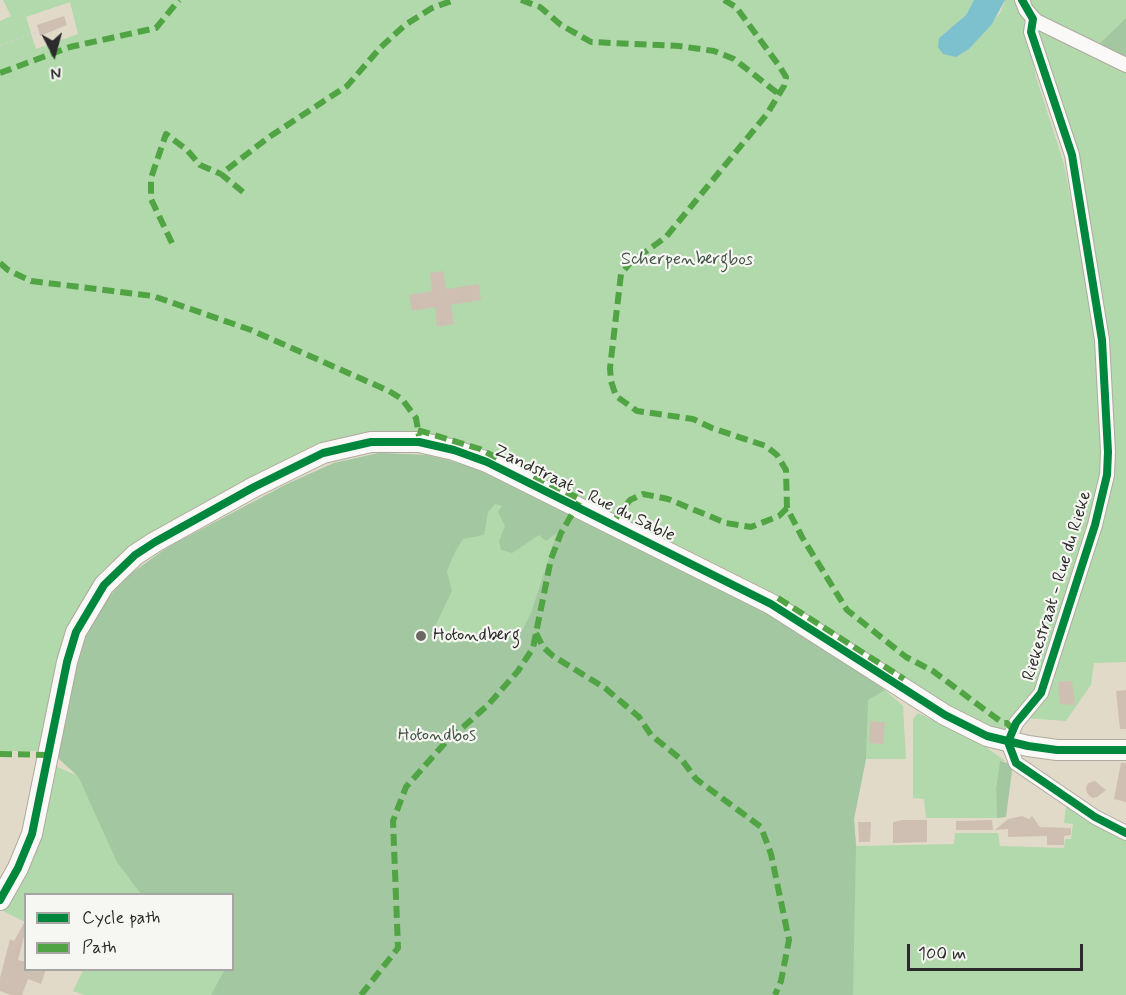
<!DOCTYPE html>
<style>
body{margin:0}
#map{position:relative;width:1126px;height:995px;overflow:hidden;background:#e2dac8;font-family:Mynerve,sans-serif}
canvas{display:block}
.legend{position:absolute;left:24px;top:893px;width:210px;height:78px;box-sizing:border-box;background:#f6f6f2;border:2px solid #a5a5a2;margin:0;padding:8px 10px;list-style:none;font-size:18px;color:#2b2b2b}
.legend li{display:flex;align-items:center;gap:12px;height:30px}
.legend b{width:30px;border:2px solid #a5a5a2}
.north{position:absolute;left:24px;top:24px;width:60px;height:60px;-webkit-text-stroke:4px #f6f6f2;paint-order:stroke;rotate:174deg;font-size:16px;font-weight:700;line-height:24px;text-align:center;color:#2b2b2b}
.north::after{content:'';display:block;margin:auto;width:21px;height:27px;background:#2b2b2b;clip-path:polygon(50% 0,100% 100%,50% 72%,0 100%)}
.scale{position:absolute;left:907px;top:944px;width:176px;height:27px;box-sizing:border-box;border:3px solid #2b2b2b;border-top:0;padding-left:8px;font-size:18px;line-height:21px;white-space:nowrap;color:#2b2b2b;-webkit-text-stroke:4px #f6f6f2;paint-order:stroke}
</style>
<div id="map">
<canvas width="1126" height="995"></canvas>
<ul class="legend">
<li><b style="height:8px;background:#00873e"></b>Cycle path</li>
<li><b style="height:8px;background:#51a443"></b>Path</li>
</ul>
<div class="north">N</div>
<div class="scale">100 m</div>
</div>
<script>
const context = document.querySelector('canvas').getContext('2d');
context.lineJoin = 'round';
function paint(path, color) { context.fillStyle = color; context.fill(path, 'evenodd'); }
const shape = rows => new Path2D(rows.map(r => 'M' + r).join(''));
function strokePath(path, color, width, dash) { context.strokeStyle = color; context.lineWidth = width; context.lineCap = dash ? 'butt' : 'round'; context.setLineDash(dash || []); context.stroke(path); }
function label(font, color, halo, rows, align = 'center') {
  context.font = font + ' Mynerve,sans-serif'; context.lineWidth = 4.5; context.setLineDash([]); context.textBaseline = 'middle'; context.strokeStyle = halo; context.fillStyle = color; for (const [text, x, y, turn = 0] of rows) {
    context.save(); context.translate(x, y); context.rotate((+turn || 0) * Math.PI / 180); context.textAlign = isNaN(turn) ? turn : align; if (halo) context.strokeText(text, 0, 0); context.fillText(text, 0, 0); context.restore();
  }
}
const green = shape([
 [3,0,974,0,966,15,939,38,969,49,1000,13,1005,0,1018,0,1029,35,1036,77,1064,164,1088,290,1078,183,1084,180,1034,32,1038,26,1126,69,1126,662,1094,663,1091,685,1066,721,1024,718,1012,734,971,721,475,448,444,438,412,432,375,432,312,446,166,524,126,549,100,573,75,612,65,638,41,751,0,751,0,21,11,16],
 [70,2,78,34,36,49,26,17],
 [1024,0,1126,0,1126,18,1097,46,1035,19],
 [379,453,427,455,471,466,528,492,606,531,863,674,885,690,903,706,906,759,866,759,854,819,856,846,954,844,955,833,998,833,1000,846,1064,848,1065,839,1071,839,1073,824,1064,823,1066,806,1126,839,1126,995,84,995,73,991,83,970,232,970,232,894,26,894,25,922,3,911,28,867,38,840,55,766,76,775,58,758,73,676,79,659,168,547,287,484,334,463],
 [918,713,982,744,1005,761,1000,762,996,787,997,818,926,818,924,799,913,798,913,719]
]);
const forest = shape([
 [1126,18,1126,60,1097,46],
 [379,453,427,455,471,466,528,492,749,602,808,637,885,690,868,700,866,759,854,819,856,846,853,995,211,995,224,971,223,970,232,970,232,894,141,894,117,862,78,776,58,758,73,676,88,629,104,603,126,577,168,547,287,484,334,463],
 [495,504,502,506,498,512,505,526,499,541,501,550,512,553,539,535,546,541,557,533,531,613,523,629,504,639,448,643,436,639,436,624,452,591,447,571,455,552,463,539,484,535,488,512],
 [1000,761,1011,764,1012,771,1006,817,997,818,996,788]
]);
const water = shape([
 [974,0,1005,0,992,24,969,49,956,57,943,54,938,47,939,38,966,15]
]);
const building = shape([
 [64,16,67,25,40,36,37,25],
 [443,271,446,289,479,284,481,300,451,305,454,324,437,327,435,307,412,311,409,295,432,291,430,273],
 [1072,681,1075,705,1060,704,1058,682],
 [1126,690,1126,729,1120,729,1116,691],
 [870,721,885,722,883,744,869,743],
 [1121,763,1126,763,1126,802,1114,799],
 [1095,781,1106,790,1097,797,1092,798,1087,793,1086,788,1088,783],
 [1022,816,1029,819,1032,816,1040,827,1071,828,1071,835,1064,836,1064,845,1047,845,1047,836,1008,837,1008,829,995,830,1008,819],
 [902,820,927,820,927,842,893,843,893,822],
 [992,820,993,830,956,830,956,821],
 [858,822,871,822,870,842,859,842],
 [24,923,26,929,18,960,26,962,26,969,46,969,41,984,28,979,22,995,11,995,0,991,0,978,10,939,14,941]
]);
const path = shape([
 [0,45,39,31]
]);
const minor = shape([
 [1022,0,1026,10,1036,21,1126,65],
 [1033,19,1031,32,1072,155,1102,340,1108,452,1107,475,1095,525,1041,693,1016,723,1008,742,1016,763,1095,817,1126,833]
]);
const secondary = shape([
 [0,900,18,868,32,834,67,662,76,632,104,585,135,555,155,542,254,487,323,453,371,442,419,442,454,450,487,462,771,604,945,715,987,736,1028,746,1057,750,1126,750]
]);
const quiet = shape([
 [521,0,540,7,561,25,591,42,679,46,714,51,734,59,780,95],
 [724,0,736,7,780,67,786,77,784,86,767,114,666,237,630,263,621,274,610,368,611,381,616,396,637,411,693,419,712,428,766,446,777,455,786,470,787,508,802,537,847,610,906,657,933,671,989,713,1003,723,1007,723,1013,730],
 [0,73,70,47,156,28,179,0],
 [243,192,221,174,269,137,347,86,381,47,405,25,432,8,454,0],
 [172,243,151,199,151,178,166,134,187,150,200,165,221,174],
 [0,263,8,270,31,281,153,296,251,330,389,391,402,399,416,418,419,436],
 [418,430,480,449,499,459],
 [534,476,580,499],
 [616,518,630,500,643,494,668,499,726,523,751,527,779,516,787,508],
 [778,598,904,679],
 [536,633,543,647,553,656,605,688,639,717,651,735,682,760,696,779,761,827,771,854,789,940,781,981,775,995],
 [0,754,49,755],
 [361,995,398,948,393,821,406,787,445,743,488,705,518,671,533,648,551,559,561,533,579,502]
]);
const cycleway = shape([
 [1008,742,1016,723,1041,693,1095,525,1107,475,1108,452,1102,340,1072,155,1031,32,1033,19,1022,0],
 [1008,742,1016,763,1095,817,1126,833],
 [0,900,18,868,32,834,67,662,76,632,104,585,135,555,155,542,254,487,323,453,371,442,419,442,454,450,487,462,771,604,945,715,987,736,1028,746,1057,750,1126,750]
]);
const markers = [
 [421,636,6,"#6b6862"]
];
const parkNames = [
 ["Scherpenbergbos",687,260],
 ["Hotondbos",437,736]
];
const streetNames = [
 ["Zandstraat - Rue du Sable",584,494,26],
 ["Riekestraat - Rue du Rieke",1058,586,-73]
];
const poiNames = [
 ["Hotondberg",433,636]
];
paint(green, '#b2d9ac');
paint(forest, '#a3c7a0');
paint(water, '#7dc1ce');
paint(building, '#cfbfb3');
strokePath(minor, '#aeaa9e', 16);
strokePath(secondary, '#aeaa9e', 22);
strokePath(path, '#d1cfca', 2, [1.5, 4.5]);
strokePath(minor, '#fbf9f7', 14);
strokePath(secondary, '#fbf9f7', 20);
strokePath(quiet, '#51a443', 6, [12, 6]);
strokePath(cycleway, '#00873e', 8);
for (const [x, y, r, color] of markers) { const dot = new Path2D(); dot.arc(x, y, r, 0, 2 * Math.PI); context.fillStyle = color; context.fill(dot); strokePath(dot, '#f6f6f2', 2); }
label('18px', '#435646', '#f6f6f2', parkNames);
label('18px', '#2b2b2b', '#f6f6f2', streetNames);
label('18px', '#2b2b2b', '#f6f6f2', poiNames, 'left');
</script>
